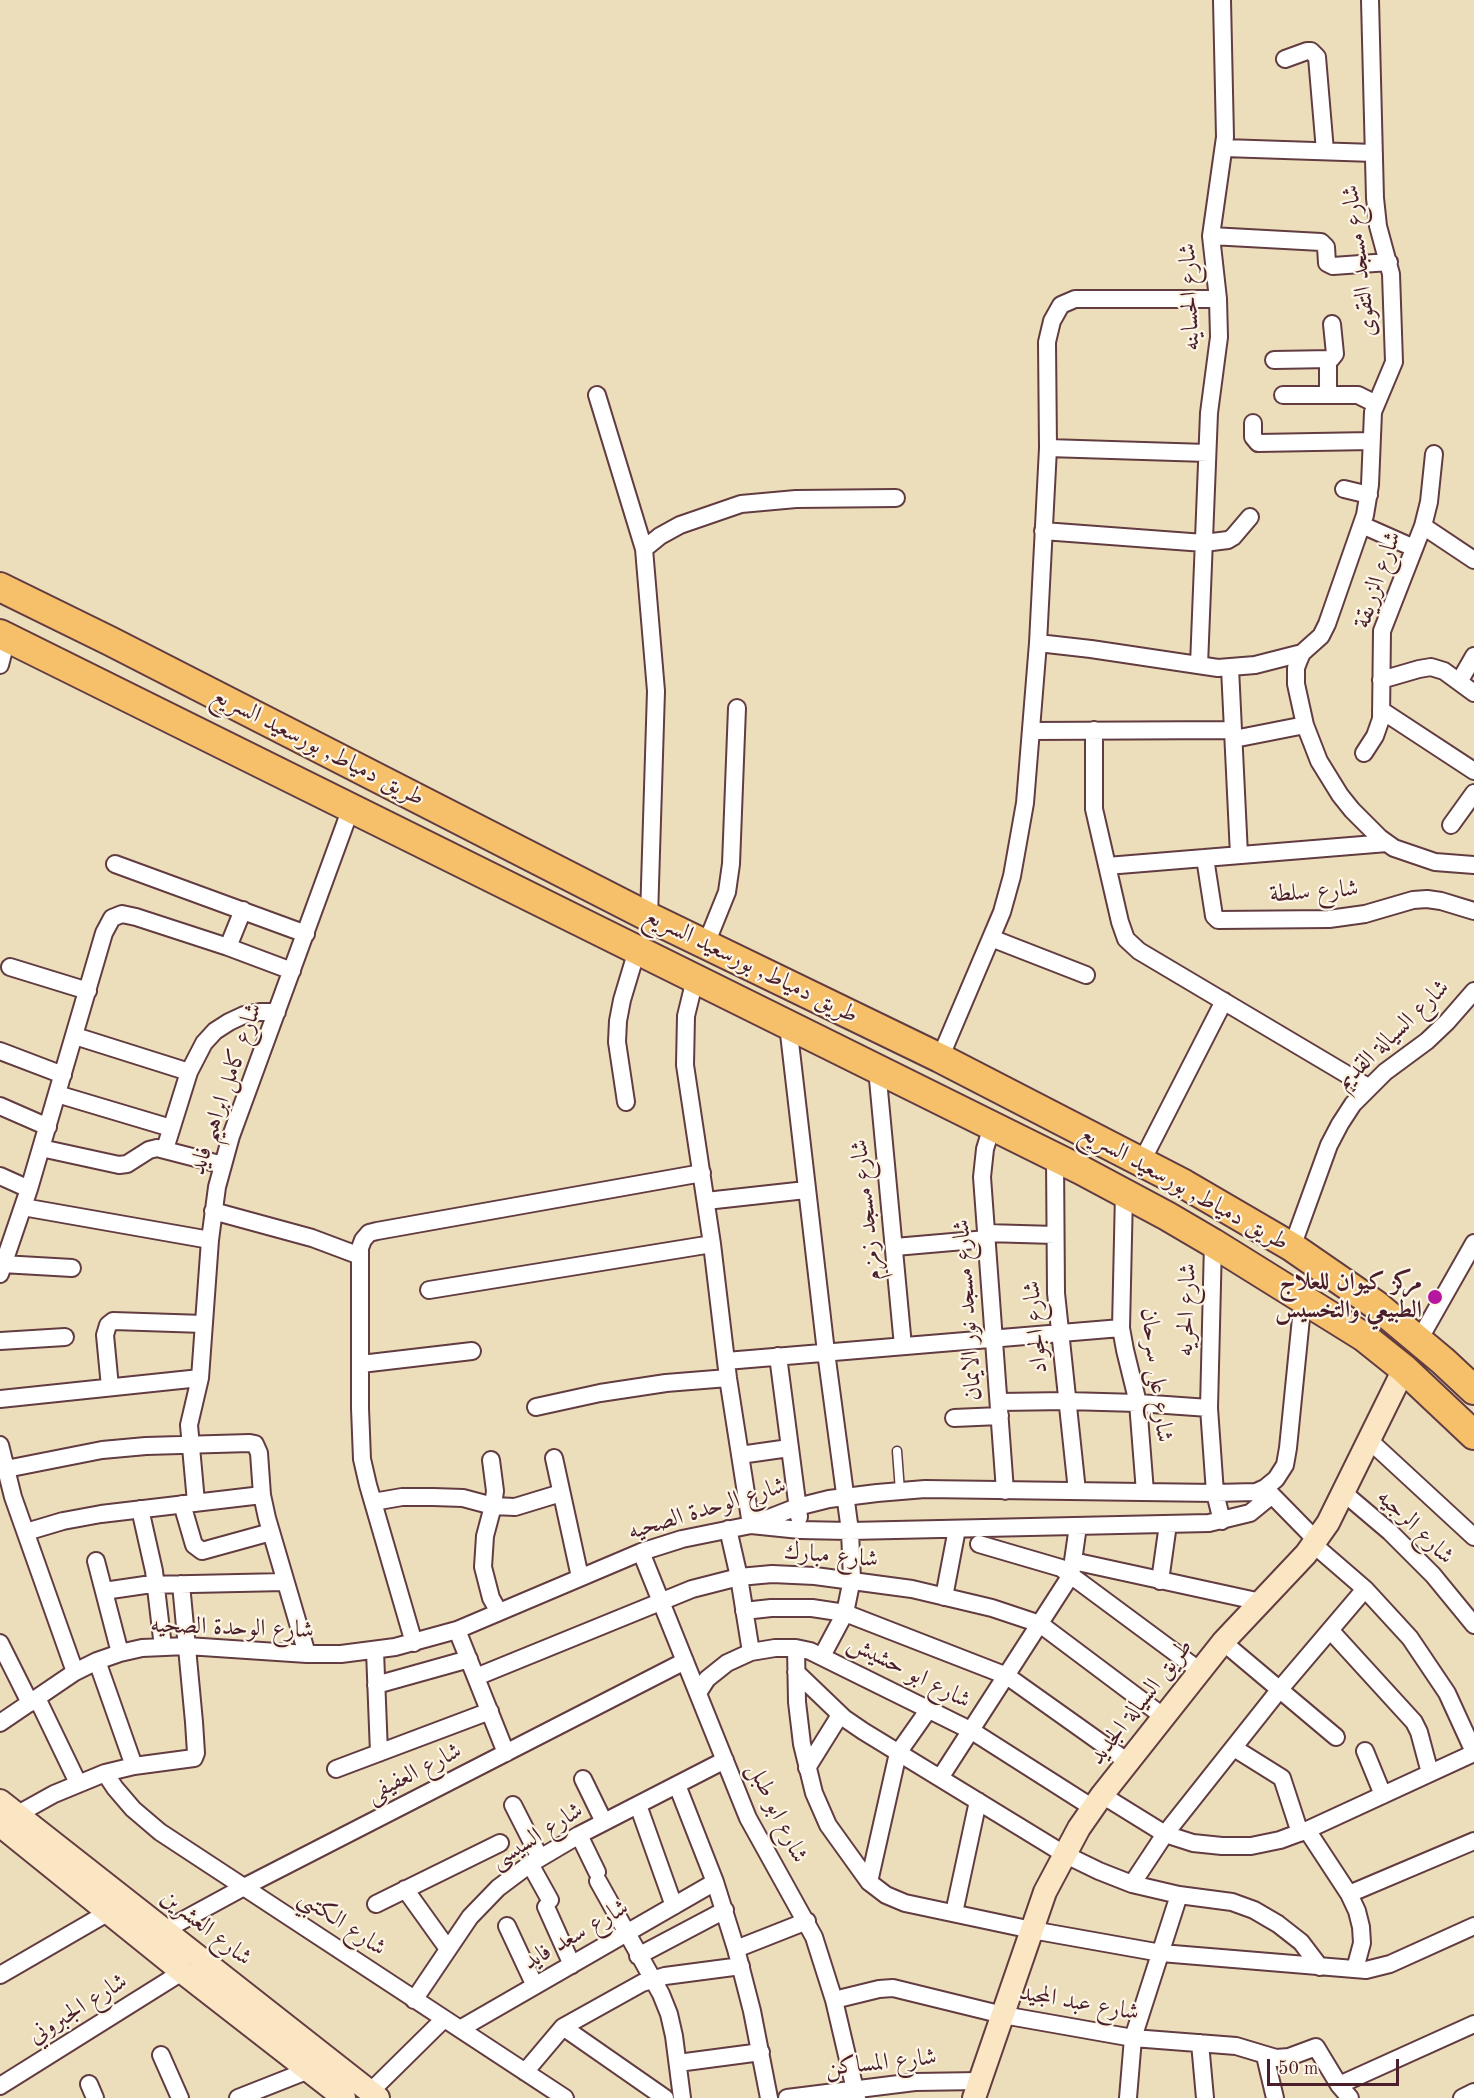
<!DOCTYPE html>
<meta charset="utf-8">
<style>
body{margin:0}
#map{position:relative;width:1474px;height:2098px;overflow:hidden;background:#eddebb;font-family:"Old Standard TT",serif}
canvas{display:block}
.scale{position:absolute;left:1267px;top:2059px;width:132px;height:27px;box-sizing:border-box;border:3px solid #4a1f2b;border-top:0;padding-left:8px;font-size:18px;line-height:21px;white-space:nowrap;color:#4a1f2b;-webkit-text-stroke:4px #fcf5e5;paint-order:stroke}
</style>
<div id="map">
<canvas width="1474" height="2098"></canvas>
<div class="scale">50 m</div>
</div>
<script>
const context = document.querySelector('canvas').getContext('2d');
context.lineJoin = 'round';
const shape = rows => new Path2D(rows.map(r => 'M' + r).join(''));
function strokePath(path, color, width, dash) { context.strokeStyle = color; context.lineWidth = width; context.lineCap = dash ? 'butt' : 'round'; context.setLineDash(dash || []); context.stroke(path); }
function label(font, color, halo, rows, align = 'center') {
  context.font = font + ' "Old Standard TT",Amiri,serif'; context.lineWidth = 4.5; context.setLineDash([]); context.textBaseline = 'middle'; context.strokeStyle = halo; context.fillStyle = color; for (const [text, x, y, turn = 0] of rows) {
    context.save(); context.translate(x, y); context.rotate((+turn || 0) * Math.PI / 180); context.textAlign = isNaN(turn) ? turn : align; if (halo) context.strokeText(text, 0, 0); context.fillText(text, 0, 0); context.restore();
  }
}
const lane = shape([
 [897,1451,900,1491]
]);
const street = shape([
 [1370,0,1375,198,1378,226,1391,274,1394,362,1373,412,1370,485,1365,515,1327,624,1321,636,1302,653,1299,660,1296,668,1296,684,1305,725,1319,761,1340,795,1352,810,1380,838,1394,848,1435,862,1474,865],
 [1285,59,1307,51,1311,51,1317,57,1325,151],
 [1224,148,1374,153],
 [1211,236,1321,242,1326,247,1327,263,1333,266,1389,262],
 [1274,360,1331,359,1335,354,1332,324],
 [1328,360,1328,394],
 [597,395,644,549],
 [1283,395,1358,395,1376,404],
 [1253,423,1253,437,1258,443,1371,441],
 [1048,448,1207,453],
 [1344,489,1369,495],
 [1362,525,1414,548],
 [1423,526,1474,560],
 [1043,531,1204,543,1228,540,1233,537,1250,517],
 [1038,643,1048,448,1047,342,1052,321,1061,305,1075,299,1218,299],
 [0,665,7,638],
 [1199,665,1209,413,1219,337,1218,299,1211,236,1225,137,1222,0],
 [1230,668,1239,855],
 [1381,680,1419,669,1431,667,1444,671,1474,693],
 [1459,682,1474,656],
 [1381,710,1474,771],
 [1094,730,1094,809,1120,922,1126,939,1139,951,1368,1087],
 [1031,731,1233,730],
 [1234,739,1305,725],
 [1364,753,1375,736,1381,719,1382,631,1423,526,1429,502,1434,454],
 [1451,825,1474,793],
 [1205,858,1214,916,1218,920,1329,919,1365,914,1413,900,1427,899,1441,901,1474,911],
 [115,864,306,934],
 [1107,866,1387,843],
 [649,917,656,691,644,549,660,536,680,525,741,504,796,499,896,498],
 [991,938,1086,975],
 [706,944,727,892,731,864,737,708],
 [228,947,243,910],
 [10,967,88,991],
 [695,979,686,1016,685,1065,712,1244,728,1378,751,1525,800,1530,850,1531,1209,1523,1250,1513,1272,1495],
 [788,1025,826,1352,850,1531,852,1579,845,1613,822,1656],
 [75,1036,189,1072],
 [0,1051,63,1075],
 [940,1058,991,938,1002,912,1012,876,1025,803,1038,643,1091,649,1218,668,1255,665,1302,653],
 [877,1069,903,1346],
 [57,1094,171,1128],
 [626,1102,617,1042,618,1021,622,1000,637,950],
 [0,1106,48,1127],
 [992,1126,985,1149,982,1177,1005,1491],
 [41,1148,119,1165,127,1164,149,1150,157,1148,223,1165],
 [165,1149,189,1072,204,1043,215,1031,229,1022,244,1015,260,1012,277,1012],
 [1055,1157,1056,1293,1077,1491],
 [1142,1161,1224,1001],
 [0,1176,29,1189],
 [1124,1193,1121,1328,1125,1350,1138,1403,1145,1492],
 [706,1201,806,1190],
 [23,1207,210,1240],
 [213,1211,312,1238,360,1256],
 [986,1233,1055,1235],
 [1213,1243,1209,1408,1215,1493,1222,1521],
 [895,1247,987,1239],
 [1292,1247,1329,1145,1340,1124,1353,1104,1385,1072,1427,1041,1447,1022,1474,991],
 [2,1264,72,1268],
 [0,1274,29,1189,104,933,112,918,122,914,136,917,228,947,292,971],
 [429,1290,712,1244],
 [1419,1340,1474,1243],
 [0,1341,65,1337],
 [778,1356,799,1517],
 [726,1361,1121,1328],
 [361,1364,472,1351],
 [110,1387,105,1335,108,1325,113,1321,204,1324],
 [0,1399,200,1378],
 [999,1402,1067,1401,1138,1403,1209,1408],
 [536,1407,600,1393,666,1383,728,1378],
 [954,1418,1000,1416],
 [1370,1441,1474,1537],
 [0,1445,13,1497,75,1672],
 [740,1455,789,1448],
 [554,1458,580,1577],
 [491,1460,495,1491,493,1506,485,1536,483,1567,491,1598,499,1612],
 [6,1469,102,1450,146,1446,250,1443,255,1444,259,1453,262,1495,267,1518,307,1654],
 [1265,1488,1316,1540],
 [1344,1493,1390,1532,1433,1575,1474,1625],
 [196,1502,189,1425,200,1378,210,1240,217,1187,231,1136,351,808],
 [373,1502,402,1497,433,1497,463,1498,493,1506,515,1507,561,1493],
 [182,1504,194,1545,202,1551,271,1532],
 [140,1509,154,1571,163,1647],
 [728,1529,739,1577,751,1652],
 [26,1532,63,1521,101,1514,262,1495],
 [979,1544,1061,1568,1200,1671],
 [1313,1544,1365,1589,1410,1638,1447,1693,1474,1752],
 [641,1552,748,1818,814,1937,834,2000,857,2098],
 [96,1561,120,1653],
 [1073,1561,1261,1602],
 [1160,1581,1168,1524],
 [104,1591,145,1585,285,1582],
 [944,1597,957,1529],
 [744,1611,771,1608,812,1608,845,1613,1007,1676,1128,1762],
 [457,1630,506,1753],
 [1330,1630,1414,1722,1419,1732,1430,1773],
 [1223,1642,1336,1737],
 [0,1643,30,1703],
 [414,1643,368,1485,362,1459,360,1408,360,1248,363,1240,369,1233,377,1231,702,1173],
 [796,1648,797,1702,802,1744,814,1793,828,1825,869,1882,886,1895,905,1903,1032,1930,1161,1953,1366,1970,1390,1964,1474,1926],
 [375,1651,379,1753],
 [97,1661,134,1766],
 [796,1672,844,1718,863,1731,1064,1854,1099,1871,1132,1884,1179,1895,1232,1902,1254,1910,1278,1924,1301,1942,1320,1967],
 [476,1677,692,1589,739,1577,772,1574,815,1576,912,1589,992,1608,1040,1624,1164,1717],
 [376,1685,469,1659],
 [698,1693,707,1679,727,1663,751,1652,775,1648,796,1648,810,1651,972,1731,1093,1808],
 [37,1698,78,1783],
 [0,1723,75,1672,97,1661,120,1653,142,1648,187,1646,307,1654,341,1654,395,1647,457,1630,641,1552,682,1539,751,1525,797,1507,829,1499,877,1493,925,1489,1215,1493,1256,1492,1265,1488,1276,1479,1285,1465,1288,1448,1303,1298],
 [1234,1748,1282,1778,1300,1833],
 [1365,1751,1383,1795],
 [807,1768,840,1715],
 [336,1769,490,1711],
 [105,1773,115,1788,133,1809,160,1832,565,2098],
 [940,1778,1071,1575,1078,1526],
 [583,1779,604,1822],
 [677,1785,715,1882,736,1949,752,2011,769,2098],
 [1102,1795,1165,1834,1193,1843,1222,1846,1251,1846,1280,1840,1307,1830,1474,1753],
 [513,1805,540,1858],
 [638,1805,674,1906],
 [18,1814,54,1794,105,1773,134,1766,194,1758,196,1753,194,1722,181,1584],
 [1307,1830,1349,1894,1357,1911,1361,1927,1362,1943,1355,1969],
 [579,1835,597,1872],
 [530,1864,550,1900],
 [598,1881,661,1994,669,2014,674,2036,682,2098],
 [869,1882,898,1753,929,1709],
 [1132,1884,1165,1834,1280,1689,1365,1589],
 [405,1889,448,1949],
 [1349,1894,1474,1841],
 [376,1904,500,1843],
 [546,1907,572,1965],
 [954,1913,978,1801],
 [507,1926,535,1986],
 [165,1930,244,1887,685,1661],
 [736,1949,807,1921],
 [638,1956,725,1910],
 [0,1975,107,1913],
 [414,2000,470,1917,498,1888,530,1864,579,1835,725,1760],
 [834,2000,879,1989,893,1988,1003,2015,1133,2038,1236,2046,1276,2058,1289,2057,1316,2047,1339,2085,1350,2098],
 [563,2027,665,2098],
 [460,2029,715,1882],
 [1200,2043,1205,2098],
 [161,2055,180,2098],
 [1265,2056,1275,2098],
 [678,2063,761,2052],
 [525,2072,563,2027,642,1983,665,1976,741,1966],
 [89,2084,95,2098],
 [1339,2085,1474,2024],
 [0,2086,182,1972],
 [370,2092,444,2019],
 [238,2098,309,2070],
 [787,2098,915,2082,980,2081],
 [1128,2098,1133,2038,1179,1895],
 [1462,2098,1474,2092]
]);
const secondary = shape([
 [0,1801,378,2098],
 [0,1825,182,1972,344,2098],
 [974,2098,1045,1892,1079,1828,1102,1795,1223,1642,1306,1554,1328,1523,1404,1369]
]);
const highway = shape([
 [0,587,110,641,649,917,940,1058,1184,1184,1292,1247,1376,1305,1443,1361,1474,1390],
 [0,634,1081,1170,1167,1216,1213,1243,1364,1337,1404,1369,1474,1435]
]);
const markers = [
 [1435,1297,8,"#b5179e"]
];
const streetNames = [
 ["شارع مسجد التقوى",1360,261,-97],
 ["شارع الحساينه",1190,297,-92],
 ["شارع الزريقة",1378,580,-71],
 ["طريق دمياط, بورسعيد السريع",318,747,27],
 ["شارع سلطة",1314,892,-4],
 ["طريق دمياط, بورسعيد السريع",751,966,26],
 ["شارع السيالة القديم",1393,1035,-44],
 ["شارع كامل ابراهيم فايد",226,1089,-71],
 ["طريق دمياط, بورسعيد السريع",1184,1188,29],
 ["شارع مسجد زمزم",867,1210,-96],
 ["شارع مسجد نور الايمان",968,1310,-94],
 ["شارع الحريه",1187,1310,-88],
 ["شارع الجواد",1036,1327,-95],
 ["شارع على سرحان",1156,1375,83],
 ["شارع الوحدة الصحيه",707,1509,-17],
 ["شارع الرجيه",1415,1527,44],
 ["شارع مبارك",831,1556,5],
 ["شارع الوحدة الصحيه",232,1628,2],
 ["شارع ابو حشيش",909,1672,27],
 ["طريق السيالة الجديد",1141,1702,-52],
 ["شارع العفيفى",414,1773,-27],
 ["شارع ابو طبل",777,1813,64],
 ["شارع السيسى",537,1836,-32],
 ["شارع الكتبي",342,1923,34],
 ["شارع العشرين",206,1928,38],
 ["شارع سعد فايد",576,1935,-30],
 ["شارع عبد المجيد",1079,2003,10],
 ["شارع الجبروني",78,2009,-32],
 ["شارع المساكن",881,2063,-6]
];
const poiNames = [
 ["مركز كيوان للعلاج",1422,1283],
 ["الطبيعي والتخسيس",1422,1311]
];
strokePath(lane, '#623c41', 11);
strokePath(street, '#623c41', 20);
strokePath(secondary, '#623c41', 26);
strokePath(highway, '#623c41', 32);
strokePath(lane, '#fff', 8);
strokePath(street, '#fff', 16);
strokePath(secondary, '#fbe6c4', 22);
strokePath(highway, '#f6c06b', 28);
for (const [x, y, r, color] of markers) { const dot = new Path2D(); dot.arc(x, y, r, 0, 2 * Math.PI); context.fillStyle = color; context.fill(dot); strokePath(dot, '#fcf5e5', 2); }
label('24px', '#4a1f2b', '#fcf5e5', streetNames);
label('bold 24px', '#4a1f2b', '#fcf5e5', poiNames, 'right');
</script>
